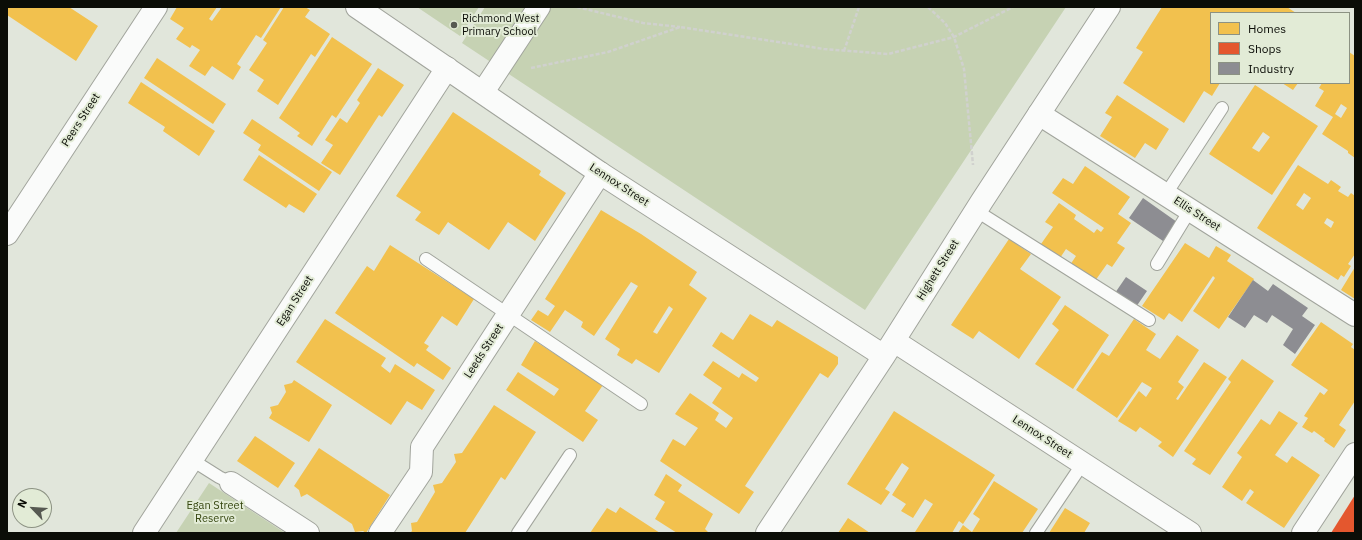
<!DOCTYPE html>
<style>
body{margin:0}
#map{position:relative;width:1362px;height:540px;overflow:hidden;background:#e1e6db;font-family:"IBM Plex Sans",sans-serif}
canvas{display:block}
.frame{position:absolute;inset:0;border:8px solid #0b0d07;pointer-events:none}
.legend{position:absolute;left:1210px;top:12px;width:140px;height:72px;box-sizing:border-box;background:#e2ebd6;border:1px solid #8c9283;margin:0;padding:5px 7px;list-style:none;font-size:12px;color:#0b0d07}
.legend li{display:flex;align-items:center;gap:8px;height:20px}
.legend b{width:20px;border:1px solid #8c9283}
.north{position:absolute;left:12px;top:488px;width:40px;height:40px;box-sizing:border-box;background:#e2ebd6;border:1px solid #8c9283;border-radius:50%;rotate:295deg;font-size:11px;font-weight:700;line-height:16px;text-align:center;color:#0b0d07}
.north::after{content:'';display:block;margin:auto;width:14px;height:18px;background:#565951;clip-path:polygon(50% 0,100% 100%,50% 72%,0 100%)}
</style>
<div id="map">
<canvas width="1362" height="540"></canvas>
<div class="frame"></div>
<ul class="legend">
<li><b style="height:11px;background:#f2c14e"></b>Homes</li>
<li><b style="height:11px;background:#e4572e"></b>Shops</li>
<li><b style="height:11px;background:#8d8d92"></b>Industry</li>
</ul>
<div class="north">N</div>
</div>
<script>
const context = document.querySelector('canvas').getContext('2d');
context.lineJoin = 'round';
function paint(path, color) { context.fillStyle = color; context.fill(path, 'evenodd'); }
const shape = rows => new Path2D(rows.map(r => 'M' + r).join(''));
function strokePath(path, color, width, dash) { context.strokeStyle = color; context.lineWidth = width; context.lineCap = dash ? 'butt' : 'round'; context.setLineDash(dash || []); context.stroke(path); }
function label(font, color, halo, rows, align = 'center') {
  context.font = font + ' "IBM Plex Sans",sans-serif'; context.lineWidth = 4; context.setLineDash([]); context.textBaseline = 'middle'; context.strokeStyle = halo; context.fillStyle = color; for (const [text, x, y, turn = 0] of rows) {
    context.save(); context.translate(x, y); context.rotate((+turn || 0) * Math.PI / 180); context.textAlign = isNaN(turn) ? turn : align; if (halo) context.strokeText(text, 0, 0); context.fillText(text, 0, 0); context.restore();
  }
}
const green = shape([
 [417,7,479,7,460,36],
 [485,7,1066,7,865,310,462,43],
 [209,483,285,533,176,533]
]);
const homes = shape([
 [7,7,69,7,98,26,76,61,7,15],
 [177,7,217,7,209,19,212,21,222,7,281,7,261,38,256,35,237,64,241,67,233,80,212,66,205,76,189,66,200,50,192,45,190,48,176,39,184,28,170,19],
 [284,7,305,7,310,10,305,17,330,34,315,57,311,54,278,105,257,91,264,80,249,70,267,43,263,40],
 [1162,7,1287,7,1296,13,1211,13,1211,83,1220,83,1212,96,1204,91,1184,123,1123,83,1143,52,1136,48],
 [332,37,372,64,336,118,332,115,312,146,297,136,300,133,279,118],
 [1349,52,1355,56,1355,158,1348,153,1348,151,1322,134,1333,117,1315,106,1324,91,1319,88,1322,83,1349,83],
 [1341,104,1347,108,1341,118,1335,114],
 [157,58,226,104,213,124,144,78],
 [378,68,404,85,382,117,379,115,340,175,321,163,333,145,325,140,340,118,347,123,360,103,357,100],
 [141,82,215,131,199,156,163,131,165,127,128,103],
 [1282,83,1298,83,1293,90],
 [1255,85,1318,126,1272,195,1209,154],
 [1263,132,1270,137,1259,152,1252,148],
 [1117,95,1169,129,1156,150,1145,143,1135,158,1100,136,1112,117,1105,113],
 [453,112,541,171,539,175,566,193,535,241,508,222,489,250,448,222,439,235,415,220,421,212,396,196],
 [252,119,332,172,319,191,258,150,261,145,243,133],
 [259,155,317,194,304,213,289,204,286,208,243,180],
 [1298,165,1328,184,1331,180,1341,187,1338,191,1348,197,1351,193,1355,196,1355,254,1348,264,1351,266,1344,277,1341,275,1338,280,1257,228],
 [1304,193,1311,198,1303,210,1296,205],
 [1327,218,1334,222,1331,228,1324,223],
 [1085,166,1130,197,1118,214,1131,223,1117,243,1125,248,1112,267,1107,264,1095,281,1070,265,1076,256,1066,249,1060,258,1041,244,1053,227,1045,222,1059,203,1076,215,1074,219,1094,233,1097,229,1101,232,1104,228,1052,193,1063,178,1073,184],
 [601,210,641,234,697,272,689,285,707,298,659,373,636,359,632,364,617,355,620,349,605,339,638,286,631,282,594,336,581,327,583,322,565,310,550,332,531,320,538,310,548,316,555,306,545,299],
 [669,306,673,309,657,334,653,332],
 [1009,239,1031,254,1020,269,1061,297,1019,359,979,331,973,339,951,325],
 [1185,243,1209,258,1216,246,1231,255,1227,261,1254,279,1219,329,1193,311,1215,278,1213,276,1182,322,1169,313,1164,320,1142,306],
 [390,245,474,299,457,326,442,316,424,343,429,346,426,350,451,368,443,380,417,363,414,367,335,313,367,266,374,271],
 [1355,267,1355,299,1341,290],
 [1065,305,1109,335,1073,389,1035,364,1059,330,1052,324],
 [750,314,772,327,777,320,838,357,838,364,828,378,820,373,745,486,754,492,739,514,660,461,673,439,685,446,698,428,675,414,690,393,719,413,715,420,726,428,733,418,712,403,722,388,703,375,713,361,739,378,742,373,756,382,759,378,712,346,721,332,733,340],
 [325,319,386,358,381,366,390,373,395,364,435,390,422,410,407,401,391,425,296,362],
 [1134,319,1156,334,1146,350,1160,359,1177,335,1199,350,1178,382,1184,387,1176,399,1178,400,1204,362,1227,377,1173,457,1158,446,1162,442,1140,427,1136,432,1118,421,1139,391,1146,397,1152,388,1142,382,1117,418,1076,390,1102,352,1109,356],
 [1321,322,1353,344,1351,347,1355,350,1355,401,1339,425,1346,430,1334,448,1324,441,1325,439,1314,431,1312,433,1302,427,1308,418,1304,416,1320,392,1324,395,1328,390,1291,365],
 [535,341,603,385,585,411,598,420,583,442,506,390,518,372,554,396,559,389,521,365],
 [1242,359,1274,381,1210,475,1192,464,1196,459,1184,451,1231,382,1228,379],
 [294,380,332,405,309,442,269,418,272,413,270,407,278,405,286,392,284,385,292,383],
 [494,405,536,432,505,480,501,477,465,533,410,533,412,531,411,523,417,522,435,492,433,485,442,483,456,462,454,454,462,453],
 [894,411,995,475,963,524,959,521,952,533,915,532,933,504,925,499,913,518,901,511,906,504,892,495,909,468,902,463,885,489,890,492,881,505,847,484],
 [1279,411,1298,423,1275,455,1287,463,1292,456,1320,475,1284,528,1246,503,1254,492,1250,489,1242,501,1222,487,1242,457,1237,453,1261,419,1270,425],
 [255,436,295,463,278,488,237,461],
 [319,448,390,495,366,533,363,531,355,532,352,524,307,494,301,497,299,490,294,486],
 [666,474,682,485,678,491,713,514,705,529,708,532,708,533,677,533,655,519,665,502,654,495],
 [994,481,1038,509,1022,533,958,533,963,525,972,532,980,519,973,514],
 [620,507,660,533,590,533,607,508,616,513],
 [1065,508,1090,523,1084,533,1049,533],
 [848,518,870,533,838,533]
]);
const shops = shape([
 [1355,495,1355,533,1331,533]
]);
const industry = shape([
 [1143,198,1177,222,1163,241,1129,218],
 [1126,277,1147,291,1136,307,1115,293],
 [1253,280,1268,291,1273,284,1308,308,1302,316,1315,325,1295,354,1283,345,1293,329,1272,315,1267,323,1254,315,1245,328,1228,317]
]);
const path = shape([
 [577,7,643,23,680,27],
 [928,7,945,23,954,37,964,69,973,165],
 [844,51,859,7],
 [531,68,608,52,680,27,824,49,888,54,954,37,1013,7]
]);
const lane = shape([
 [1166,194,1222,108],
 [975,210,1149,320],
 [426,259,641,404],
 [1157,264,1190,210],
 [192,460,219,477,231,483],
 [518,533,570,455],
 [1036,533,1083,463]
]);
const street = shape([
 [483,92,539,7],
 [1039,114,1355,315],
 [7,234,156,7],
 [231,483,308,533],
 [144,533,447,68],
 [380,533,421,472,422,447,600,173],
 [1303,533,1355,454]
]);
const secondary = shape([
 [357,7,600,173,884,356],
 [894,341,1190,533],
 [767,533,884,356,982,201,1109,7]
]);
const markers = [
 [454,25,4,"#565951"]
];
const poiNames = [
 ["Richmond West",462,19],
 ["Primary School",462,32]
];
const streetNames = [
 ["Peers Street",81,120,-57],
 ["Lennox Street",619,185,33],
 ["Ellis Street",1197,214,33],
 ["Highett Street",938,270,-58],
 ["Egan Street",295,301,-57],
 ["Leeds Street",484,351,-57],
 ["Lennox Street",1042,437,33]
];
const parkNames = [
 ["Egan Street",215,506],
 ["Reserve",215,519]
];
paint(green, '#c6d2b3');
paint(homes, '#f2c14e');
paint(shops, '#e4572e');
paint(industry, '#8d8d92');
strokePath(lane, '#a1a49c', 14);
strokePath(street, '#a1a49c', 24);
strokePath(secondary, '#a1a49c', 24);
strokePath(path, '#d0d1ce', 2.5, [4, 2]);
strokePath(lane, '#fafbfa', 12);
strokePath(street, '#fafbfa', 22);
strokePath(secondary, '#fafbfa', 22);
for (const [x, y, r, color] of markers) { const dot = new Path2D(); dot.arc(x, y, r, 0, 2 * Math.PI); context.fillStyle = color; context.fill(dot); strokePath(dot, '#e2ebd6', 1.5); }
label('11px', '#0b0d07', '#e2ebd6', poiNames, 'left');
label('11px', '#0b0d07', '#e2ebd6', streetNames);
label('11px', '#35460f', '#e2ebd6', parkNames);
</script>
